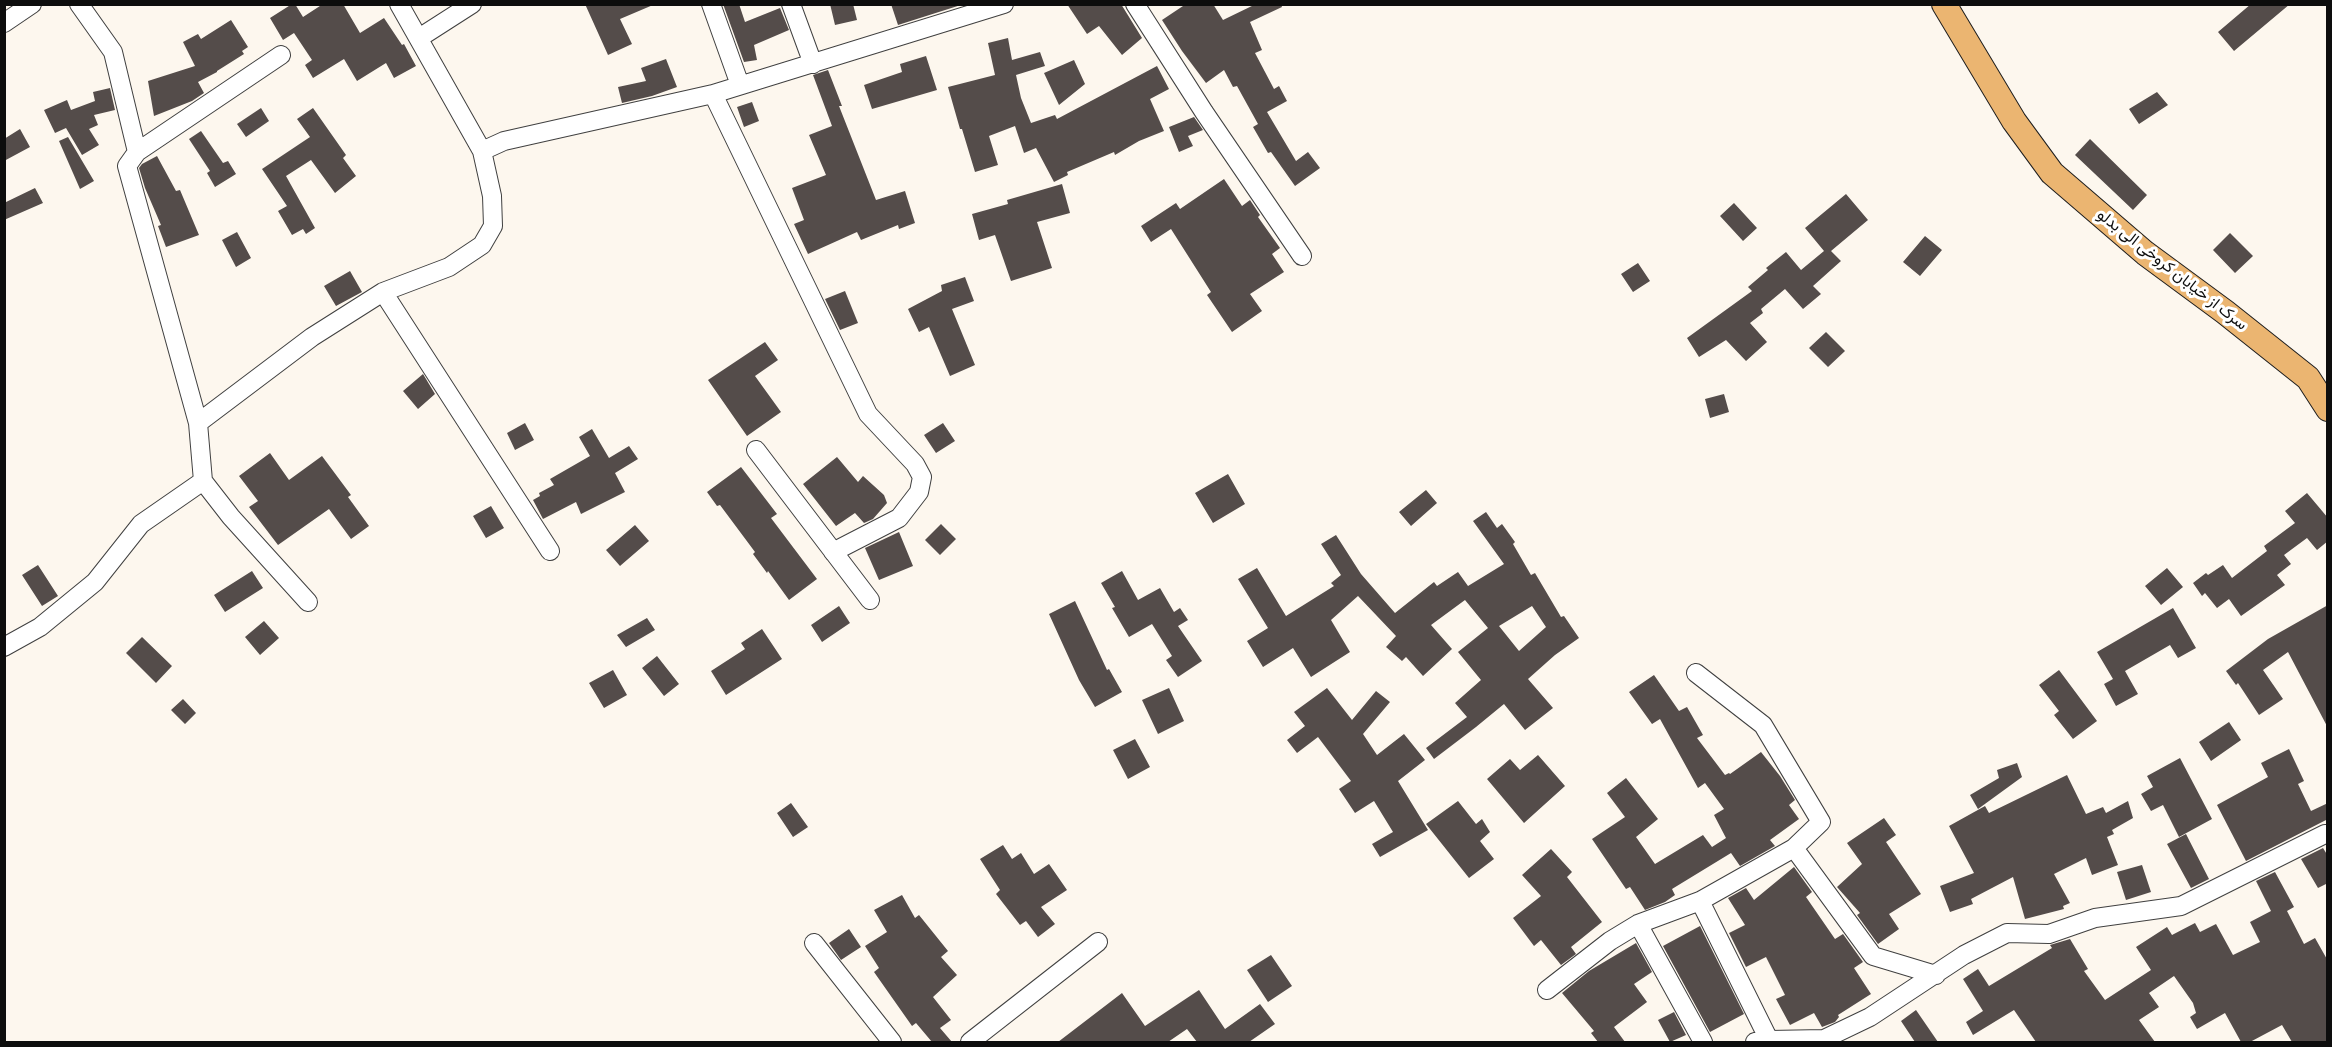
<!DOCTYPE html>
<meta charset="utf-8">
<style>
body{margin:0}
#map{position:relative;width:2332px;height:1047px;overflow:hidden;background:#fdf7ee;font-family:"PT Serif",serif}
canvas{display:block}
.frame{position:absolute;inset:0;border:6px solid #0d0d0d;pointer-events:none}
</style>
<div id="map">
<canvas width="2332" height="1047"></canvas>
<div class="frame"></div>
</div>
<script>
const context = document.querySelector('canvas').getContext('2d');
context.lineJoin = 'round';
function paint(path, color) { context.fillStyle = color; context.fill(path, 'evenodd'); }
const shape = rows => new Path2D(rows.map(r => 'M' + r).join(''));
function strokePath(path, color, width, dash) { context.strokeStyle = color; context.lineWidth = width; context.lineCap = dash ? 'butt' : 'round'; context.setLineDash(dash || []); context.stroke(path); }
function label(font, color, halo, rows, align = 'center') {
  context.font = font + ' "PT Serif",Vazirmatn,serif'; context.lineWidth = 6; context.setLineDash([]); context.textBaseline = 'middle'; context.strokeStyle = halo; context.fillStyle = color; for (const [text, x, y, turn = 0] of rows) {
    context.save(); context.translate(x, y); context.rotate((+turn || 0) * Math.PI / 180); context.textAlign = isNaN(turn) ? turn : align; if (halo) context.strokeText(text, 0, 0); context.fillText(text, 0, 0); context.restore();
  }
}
const building = shape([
 [292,4,295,4,303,17,323,4,343,4,360,33,384,18,402,45,404,44,416,66,394,78,386,63,357,81,344,59,313,78,305,65,312,60,294,33,283,40,270,18],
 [585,4,653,4,653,5,620,19,632,44,608,55],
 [723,4,739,4,745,22,780,8,789,30,754,45,757,60,744,62],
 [830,4,853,4,857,20,835,25],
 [891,4,964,4,898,25],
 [1067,4,1121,4,1142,38,1122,55,1099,26,1087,34],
 [1186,4,1213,4,1223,20,1256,4,1281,4,1282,7,1250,22,1262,50,1255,53,1274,89,1279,86,1287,101,1267,112,1296,161,1308,152,1320,168,1295,186,1271,152,1268,153,1253,127,1258,124,1237,86,1233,87,1224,70,1206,83,1182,51,1162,20],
 [2251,4,2290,4,2234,51,2218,32],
 [231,20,248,47,242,51,244,54,217,71,217,72,198,82,204,93,192,101,154,116,148,81,195,66,183,42,198,34,201,39],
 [1008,38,1012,60,1040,52,1045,66,1016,75,1021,98,1031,123,1055,115,1057,119,1157,66,1169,89,1150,99,1164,131,1139,141,1115,155,1114,152,1067,172,1068,175,1054,182,1036,148,1024,153,1015,126,989,136,998,165,975,172,962,129,960,129,948,87,995,75,988,43],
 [926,56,937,90,872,109,864,85,902,72,900,64],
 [666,59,677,87,652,96,622,103,618,87,646,81,641,68],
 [1074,60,1085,84,1059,105,1044,73],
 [828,70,842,106,839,106,876,200,905,191,915,223,899,229,898,225,861,240,857,232,808,254,794,224,804,220,792,188,826,175,809,135,832,126,813,75],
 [110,88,115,110,94,115,98,125,89,129,99,145,82,155,66,128,55,133,44,110,67,100,71,110,95,101,93,92],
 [2157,92,2168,105,2139,124,2129,109],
 [752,102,759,121,744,127,737,107],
 [261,108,269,121,246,137,237,124],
 [313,108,346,155,343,158,356,176,335,193,311,160,286,176,315,228,306,234,303,229,292,235,278,211,287,206,262,169,310,137,297,119],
 [1194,117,1203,130,1188,136,1193,146,1179,152,1169,127],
 [20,129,30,147,4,161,4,139],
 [201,131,223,163,228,161,236,174,215,187,207,173,210,171,189,139],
 [68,137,94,181,80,189,59,141],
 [2090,139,2147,195,2133,210,2075,155],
 [157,156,176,191,180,190,199,235,166,247,158,226,161,225,145,188,139,168,142,164],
 [1224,179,1242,206,1250,200,1260,215,1258,217,1280,248,1272,254,1284,272,1250,294,1262,311,1232,332,1207,295,1211,292,1171,229,1151,242,1141,226,1176,203,1180,209],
 [1062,184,1070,213,1037,222,1052,268,1011,281,995,235,979,240,972,214,1008,204,1007,200],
 [35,188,43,203,4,220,4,203],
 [1846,194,1868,220,1831,251,1841,261,1813,286,1821,294,1803,309,1785,289,1761,309,1763,313,1750,323,1767,342,1746,361,1726,340,1699,357,1687,338,1752,291,1748,287,1768,270,1766,268,1786,252,1801,270,1824,251,1805,228],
 [1734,203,1757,228,1743,241,1720,216],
 [237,232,251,258,236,267,222,240],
 [2230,233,2253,256,2235,273,2213,250],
 [1925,236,1942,250,1920,276,1903,262],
 [1638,263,1650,281,1633,292,1621,274],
 [350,271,362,292,336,306,324,286],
 [965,277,974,301,952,309,975,365,950,376,929,327,919,332,908,309,942,291,941,285],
 [845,291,858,323,840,330,825,299],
 [1826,332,1845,351,1828,367,1809,348],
 [765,342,778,360,755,376,781,412,747,436,708,380],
 [423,374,435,394,418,409,403,391],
 [1724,394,1729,412,1710,418,1705,399],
 [525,423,534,440,515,450,507,433],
 [943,423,955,441,936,453,924,435],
 [592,429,609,458,629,446,638,459,615,473,625,492,581,514,576,502,543,519,533,500,540,496,539,493,554,485,550,479,590,456,579,437],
 [270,453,289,480,322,456,351,495,348,497,369,526,351,539,329,509,278,545,249,507,258,501,239,476],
 [837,457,858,482,863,476,884,495,887,503,873,519,864,523,855,513,836,526,803,484],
 [741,467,777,514,771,518,817,579,789,600,768,571,767,573,753,554,755,552,720,505,717,506,707,492],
 [1228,474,1245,504,1213,523,1195,493],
 [1426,490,1437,503,1411,526,1399,512],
 [2307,493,2328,518,2328,541,2317,550,2307,538,2284,555,2291,564,2277,575,2285,585,2241,616,2229,599,2217,608,2205,593,2202,596,2193,583,2206,573,2208,575,2223,565,2232,578,2267,551,2264,546,2295,523,2285,511],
 [491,506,504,528,486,538,473,516],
 [1486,512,1497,528,1502,524,1515,542,1513,544,1531,575,1535,573,1561,617,1564,616,1579,638,1555,655,1528,679,1553,708,1525,730,1504,704,1476,727,1434,759,1426,748,1467,717,1455,703,1481,680,1458,652,1488,628,1465,600,1431,625,1452,649,1423,676,1406,657,1402,661,1386,647,1396,636,1358,596,1331,620,1350,652,1311,677,1293,648,1263,667,1247,641,1268,628,1238,579,1257,568,1286,616,1334,586,1331,583,1341,575,1321,544,1336,535,1361,574,1395,613,1434,582,1437,586,1458,572,1468,586,1504,564,1473,521],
 [1532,606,1546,627,1519,651,1499,626],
 [941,524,956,539,940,555,925,540],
 [635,525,649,541,620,566,606,550],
 [899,532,913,566,879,580,865,548],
 [38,565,58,596,42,606,22,575],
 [2167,568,2183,587,2161,605,2145,586],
 [252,571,263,588,225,612,214,595],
 [1122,571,1138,600,1160,588,1174,612,1180,608,1188,620,1178,626,1202,661,1178,677,1166,660,1172,656,1152,624,1129,637,1112,608,1115,607,1101,583],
 [1075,601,1107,670,1109,669,1122,692,1095,707,1079,680,1049,614],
 [2328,605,2328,728,2288,652,2263,670,2283,699,2259,715,2238,683,2236,685,2226,671,2268,639],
 [839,606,850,623,822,642,811,625],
 [2173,608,2196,648,2178,658,2170,645,2125,671,2138,694,2116,706,2104,684,2113,679,2097,652],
 [647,618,655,630,626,647,617,635],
 [264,621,279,638,260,655,245,637],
 [762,629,782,659,726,695,711,671,745,649,741,643],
 [142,637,172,666,156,683,126,653],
 [657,656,679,684,664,696,642,668],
 [613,670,627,695,604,708,589,683],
 [2059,670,2097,721,2073,739,2054,715,2059,711,2039,685],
 [1654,675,1679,711,1687,707,1703,735,1697,738,1725,775,1729,773,1730,774,1761,752,1780,776,1795,800,1789,805,1799,819,1770,840,1775,846,1740,866,1731,853,1672,889,1675,895,1665,902,1645,910,1630,887,1626,889,1592,839,1625,817,1607,793,1626,778,1658,819,1636,837,1655,864,1703,835,1712,847,1726,838,1714,815,1724,809,1705,783,1698,788,1660,719,1652,724,1629,692],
 [1169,688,1184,721,1158,734,1142,700],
 [1327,688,1352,720,1376,691,1390,702,1363,734,1377,755,1404,734,1425,760,1398,781,1428,830,1380,857,1372,844,1393,832,1374,801,1355,813,1339,789,1351,781,1318,737,1297,753,1287,740,1305,726,1294,712],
 [183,699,196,713,185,724,171,710],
 [2229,722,2241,740,2211,761,2199,742],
 [1135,739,1150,767,1128,779,1113,750],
 [2289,749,2304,781,2298,784,2311,811,2328,803,2328,819,2246,861,2217,805,2268,777,2261,763],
 [1538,755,1565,786,1524,823,1487,779,1510,759,1520,770],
 [2180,758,2212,819,2179,837,2163,805,2151,811,2141,794,2153,787,2147,776],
 [2017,763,2022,777,1978,809,1970,795,1999,778,1997,770],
 [2067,775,2086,814,2103,807,2106,813,2128,801,2133,818,2112,830,2114,834,2107,837,2118,865,2092,875,2086,858,2054,874,2070,903,2063,906,2064,909,2025,919,2013,877,1971,899,1973,904,1950,912,1940,886,1974,873,1949,826,1985,806,1989,813],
 [1458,801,1476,824,1482,819,1490,832,1480,841,1494,859,1469,878,1426,824],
 [791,803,808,827,793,837,777,813],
 [1884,818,1896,835,1886,842,1921,894,1889,914,1899,929,1878,944,1857,915,1860,913,1837,887,1862,864,1847,843],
 [2186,834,2209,879,2191,888,2167,844],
 [1003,845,1012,859,1021,853,1034,874,1049,864,1067,890,1041,907,1055,924,1038,937,1026,921,1020,925,996,894,1000,890,980,859],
 [2323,848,2328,856,2328,883,2318,888,2301,859],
 [1551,849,1572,872,1567,877,1602,922,1571,947,1576,954,1561,965,1541,940,1534,946,1513,918,1541,896,1522,875],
 [2142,865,2151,892,2126,900,2117,872],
 [1794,867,1812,892,1806,897,1835,939,1843,934,1863,962,1854,968,1871,994,1838,1015,1839,1017,1835,1022,1822,1027,1814,1013,1790,1025,1776,999,1785,995,1766,957,1746,967,1729,933,1745,925,1728,898,1746,888,1754,900],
 [2275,872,2294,907,2287,911,2304,944,2315,938,2328,961,2328,1042,2292,1042,2282,1025,2250,1042,2241,1042,2225,1013,2197,1029,2190,1017,2196,1013,2193,1003,2174,976,2149,993,2159,1007,2139,1020,2155,1042,2036,1042,2014,1010,1973,1035,1966,1022,1983,1011,1963,979,1978,969,1989,986,2052,948,2050,945,2070,939,2088,969,2084,971,2105,1000,2151,970,2136,947,2167,927,2172,935,2195,923,2200,932,2216,924,2233,955,2260,942,2250,922,2271,911,2256,881],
 [902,895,915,918,919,915,948,951,941,957,957,975,933,997,951,1020,940,1028,952,1042,932,1042,916,1023,912,1026,874,972,879,968,865,946,887,932,874,910],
 [1700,926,1744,1014,1710,1032,1663,946],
 [849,929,861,947,841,960,829,943],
 [1636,943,1652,972,1634,984,1647,1002,1614,1027,1625,1042,1598,1042,1591,1033,1594,1031,1562,993,1589,971],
 [1271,955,1292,986,1268,1002,1247,970],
 [1199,990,1225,1029,1260,1004,1275,1024,1249,1042,1197,1042,1187,1029,1168,1042,1058,1042,1122,993,1145,1026],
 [1916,1010,1938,1042,1915,1042,1901,1021],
 [1674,1012,1686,1035,1670,1042,1658,1020]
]);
const minor = shape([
 [79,4,113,52,137,152,127,166,198,423,203,481,231,517,308,602],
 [711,4,740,85],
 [791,4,813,64],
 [1135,4,1204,112,1302,256],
 [4,23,32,4],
 [419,38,472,4],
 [713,94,868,414,915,464,922,477,919,492,899,518,833,552],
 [482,151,504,141,713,94,1004,4],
 [137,152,281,55],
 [383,292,550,551],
 [198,423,312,337,383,292,449,267,482,245,493,226,492,196,482,151,399,4],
 [756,450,870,600],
 [4,647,40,627,95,582,141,524,203,481],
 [1696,673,1763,725,1821,822,1794,848,1873,956,1936,975],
 [1700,901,1769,1040],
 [1638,924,1703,1042],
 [814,943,892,1042],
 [1547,990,1610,941,1638,924,1700,901,1794,848],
 [970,1042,1098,942],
 [1755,1042,1769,1040,1824,1039,1870,1017,1964,955,2007,933,2049,934,2095,918,2181,906,2325,834,2328,834]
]);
const major = shape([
 [1944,4,2014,121,2052,173,2145,253,2225,312,2308,378,2328,409]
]);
const streetNames = [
 ["سرک از خیابان کروخی الی بدلو",2172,270,38]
];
paint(building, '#544c4a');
strokePath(minor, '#404040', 20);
strokePath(major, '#1e1e1e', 26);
strokePath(minor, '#fff', 18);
strokePath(major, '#ebb571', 24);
label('16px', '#0d0d0d', '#fff', streetNames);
</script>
